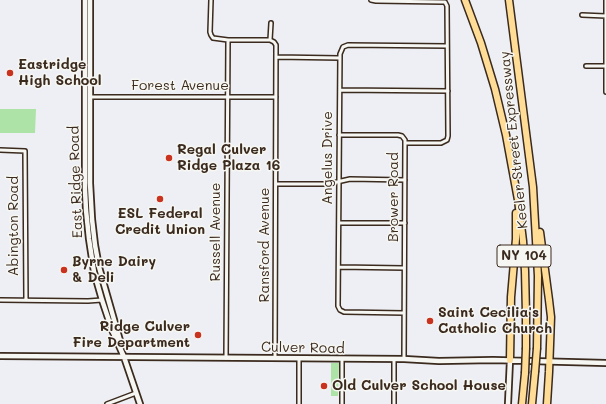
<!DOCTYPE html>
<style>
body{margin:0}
canvas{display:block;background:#edeff4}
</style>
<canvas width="606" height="404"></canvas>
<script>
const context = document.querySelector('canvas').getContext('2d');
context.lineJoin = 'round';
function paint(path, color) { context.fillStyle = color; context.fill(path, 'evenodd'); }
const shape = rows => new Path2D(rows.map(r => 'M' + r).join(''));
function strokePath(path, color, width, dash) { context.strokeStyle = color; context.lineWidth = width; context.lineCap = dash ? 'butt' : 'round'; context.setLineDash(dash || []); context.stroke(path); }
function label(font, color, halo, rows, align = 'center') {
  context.font = font + ' Mali,sans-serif'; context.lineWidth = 3; context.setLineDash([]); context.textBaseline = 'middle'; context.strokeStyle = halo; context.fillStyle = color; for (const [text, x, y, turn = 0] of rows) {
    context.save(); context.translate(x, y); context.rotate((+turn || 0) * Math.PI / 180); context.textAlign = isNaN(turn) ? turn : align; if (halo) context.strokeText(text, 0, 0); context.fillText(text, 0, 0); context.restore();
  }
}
const green = shape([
 [0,109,36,109,35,133,0,133],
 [331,363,339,363,338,396,331,396]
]);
const minor = shape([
 [211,0,210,32,211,35,213,38,228,40,270,40,274,42,276,45,275,358],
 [371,0,376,1,443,2,445,2,447,6,448,136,447,140,441,143,405,143],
 [606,0,606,92],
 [582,15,606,16],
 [270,40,271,23],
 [276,57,340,58],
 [586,66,606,66],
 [340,90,448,91],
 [90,97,276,97],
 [339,135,398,135,402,136,405,140,404,359],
 [0,150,25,151,26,300],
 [276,184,328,184,350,179,405,180],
 [339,223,405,223],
 [339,267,404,268],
 [0,300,88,301,102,300],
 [404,313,344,312,340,310,338,306,340,54,343,47,348,45,447,46],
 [226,358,228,40],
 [299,359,299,404],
 [107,404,136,393],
 [342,404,342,359],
 [394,404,394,359]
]);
const secondary = shape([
 [85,0,85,190,86,210,89,239,94,272,102,300,112,330,124,357,140,404],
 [90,0,90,183,92,219,95,245,99,267,121,344],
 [0,356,404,359,439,361,493,360,606,363],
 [508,404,510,360]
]);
const motorway = shape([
 [465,0,481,43,495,89,506,135,518,200,523,241,525,271,526,314,526,348],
 [509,0,533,187,538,276,537,348],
 [540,232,549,300,551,317,549,372,547,404],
 [510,360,511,297,516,239,516,213],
 [522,404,525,373],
 [532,404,535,372]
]);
const motorwayBridge = shape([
 [535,372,537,348],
 [525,373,526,348]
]);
const markers = [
 [10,73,4,"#c8321e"],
 [169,158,4,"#c8321e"],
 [160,199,4,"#c8321e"],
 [64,270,4,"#c8321e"],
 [430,321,4,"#c8321e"],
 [198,335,4,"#c8321e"],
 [324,386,4,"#c8321e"]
];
const shields = [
 [524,256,54]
];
const shieldNames = [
 ["NY 104",524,256]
];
const poiNames = [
 ["Eastridge",18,65],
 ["High School",18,81],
 ["Regal Culver",177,150],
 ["Ridge Plaza 16",177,166],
 ["ESL Federal",160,214,"center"],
 ["Credit Union",160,230,"center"],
 ["Byrne Dairy",72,262],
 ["& Deli",72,278],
 ["Saint Cecilia's",438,313],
 ["Catholic Church",438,329],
 ["Ridge Culver",190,327,"right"],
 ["Fire Department",190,343,"right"],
 ["Old Culver School House",332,386]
];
const streetNames = [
 ["Forest Avenue",180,86],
 ["Keeler Street Expressway",514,140,-96],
 ["Angelus Drive",328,158,-90],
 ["East Ridge Road",76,182,-92],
 ["Brower Road",394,197,-90],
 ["Abington Road",14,226,-90],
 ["Russell Avenue",216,232,-90],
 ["Ransford Avenue",265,245,-90],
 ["Culver Road",303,348,1]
];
paint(green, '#ade3a6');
strokePath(minor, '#3b2a1e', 6);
strokePath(secondary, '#3b2a1e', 8);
strokePath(motorway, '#3b2a1e', 9);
strokePath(minor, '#f6f6f2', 3);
strokePath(secondary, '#f6f6f2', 4.5);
strokePath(motorway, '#ffdd96', 6);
strokePath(motorwayBridge, '#3b2a1e', 9, []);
strokePath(motorwayBridge, '#ffdd96', 6);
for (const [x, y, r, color] of markers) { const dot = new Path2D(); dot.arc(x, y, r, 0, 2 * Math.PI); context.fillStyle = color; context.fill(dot); strokePath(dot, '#f6f6f2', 1.5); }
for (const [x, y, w] of shields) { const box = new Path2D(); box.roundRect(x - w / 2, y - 11, w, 22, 3); context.fillStyle = '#f6f6f2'; context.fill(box); strokePath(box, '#3b2a1e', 1); }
label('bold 13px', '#3b2a1e', null, shieldNames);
label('bold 14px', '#3b2a1e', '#f6f6f2', poiNames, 'left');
label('14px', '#3b2a1e', '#f6f6f2', streetNames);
</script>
